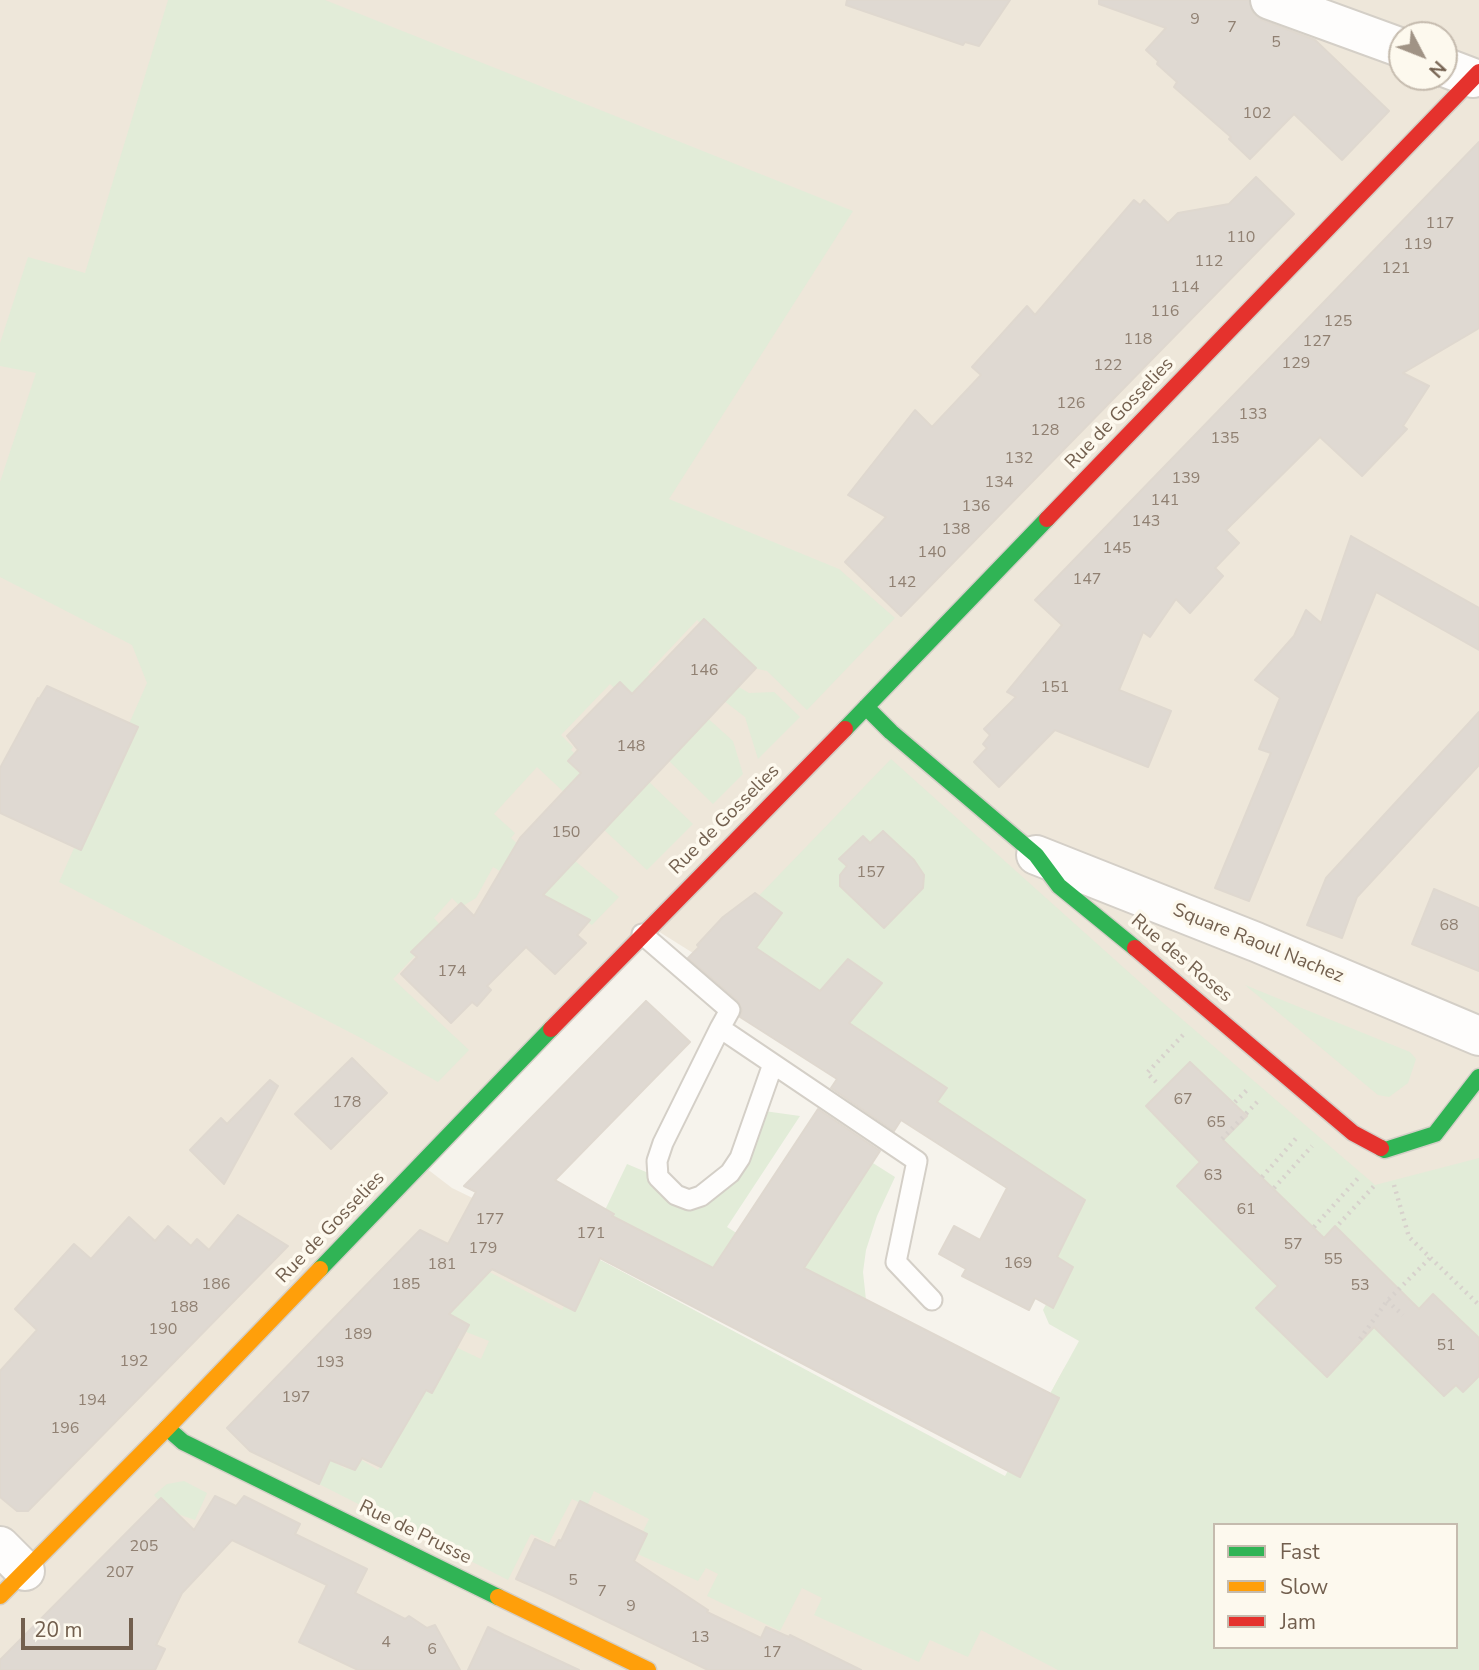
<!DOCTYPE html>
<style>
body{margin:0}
#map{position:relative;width:1479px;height:1670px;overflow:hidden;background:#f6f3ec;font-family:"Nunito Sans",sans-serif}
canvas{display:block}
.legend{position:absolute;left:1213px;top:1523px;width:245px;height:126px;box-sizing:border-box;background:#fdf9ee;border:2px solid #c5bbae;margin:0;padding:9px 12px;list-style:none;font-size:21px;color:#725f4e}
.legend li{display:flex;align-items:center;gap:14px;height:35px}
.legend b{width:35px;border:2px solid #c5bbae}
.north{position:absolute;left:1388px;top:21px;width:70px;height:70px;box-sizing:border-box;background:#fdf9ee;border:2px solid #c5bbae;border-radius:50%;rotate:132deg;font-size:19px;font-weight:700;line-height:28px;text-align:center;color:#725f4e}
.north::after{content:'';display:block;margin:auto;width:24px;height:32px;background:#a09385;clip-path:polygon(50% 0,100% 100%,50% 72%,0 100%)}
.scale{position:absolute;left:21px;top:1618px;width:112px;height:32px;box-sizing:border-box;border:4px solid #725f4e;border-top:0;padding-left:9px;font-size:21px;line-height:24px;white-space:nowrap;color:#725f4e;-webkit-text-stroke:5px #fdf9ee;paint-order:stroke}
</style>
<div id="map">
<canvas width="1479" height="1670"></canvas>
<ul class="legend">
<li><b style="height:9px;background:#30b455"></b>Fast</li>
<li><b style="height:9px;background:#ff9f0a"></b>Slow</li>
<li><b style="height:9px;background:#e5322d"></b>Jam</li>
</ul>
<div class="north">N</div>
<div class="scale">20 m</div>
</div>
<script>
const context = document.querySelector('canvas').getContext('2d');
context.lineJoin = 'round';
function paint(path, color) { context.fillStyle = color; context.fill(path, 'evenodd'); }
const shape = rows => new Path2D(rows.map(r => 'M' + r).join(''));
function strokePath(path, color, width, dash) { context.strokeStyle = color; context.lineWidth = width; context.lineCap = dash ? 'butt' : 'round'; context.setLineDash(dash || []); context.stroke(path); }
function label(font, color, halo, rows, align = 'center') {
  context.font = font + ' "Nunito Sans",sans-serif'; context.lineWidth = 7; context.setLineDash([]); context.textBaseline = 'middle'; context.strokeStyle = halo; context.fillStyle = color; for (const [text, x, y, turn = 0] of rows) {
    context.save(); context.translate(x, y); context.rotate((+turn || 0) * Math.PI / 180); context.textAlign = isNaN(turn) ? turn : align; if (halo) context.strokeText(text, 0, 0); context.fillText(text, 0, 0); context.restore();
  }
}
const residential = shape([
 [0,0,1479,0,1479,1670,0,1670],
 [1402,35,1444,35,1444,77,1402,77],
 [650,926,1146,1238,1063,1370,1005,1477,604,1262,452,1188,422,1165],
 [1215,1525,1456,1525,1456,1647,1215,1647]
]);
const green = shape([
 [168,0,325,0,853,211,669,499,839,569,895,618,807,710,767,671,748,667,697,620,648,672,698,719,703,714,733,741,743,774,713,804,666,758,623,696,610,684,561,735,573,747,571,750,622,801,645,778,693,824,647,870,537,767,494,814,515,833,511,838,552,875,569,856,619,897,592,925,493,867,476,898,461,907,452,898,434,918,442,927,393,979,469,1050,438,1082,359,1037,59,882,147,683,132,645,0,577,0,482,36,373,0,366,0,343,28,257,85,273],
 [732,683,749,693,774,692,800,717,758,759,745,717,719,697],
 [891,759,1162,1002,1375,1185,1479,1158,1479,1670,1058,1670,981,1630,968,1657,930,1640,919,1662,814,1615,822,1598,802,1588,780,1631,707,1596,718,1574,706,1568,698,1581,633,1552,649,1519,594,1491,587,1506,572,1499,549,1543,531,1534,508,1580,311,1480,320,1454,346,1469,353,1455,378,1470,443,1341,481,1359,489,1341,436,1320,455,1254,562,1310,574,1288,551,1236,604,1262,1005,1476,1079,1341,1049,1324,1043,1310,1065,1268,1005,1237,1023,1200,849,1025,721,935],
 [1215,1525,1456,1525,1456,1647,1215,1647],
 [1245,985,1410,1052,1416,1059,1408,1083,1389,1097,1378,1095],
 [757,1110,800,1116,727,1227,793,1269,865,1158,895,1177,877,1216,866,1250,863,1272,866,1300,835,1283,819,1313,728,1293,621,1231,605,1210,627,1164,658,1177,676,1195,716,1186],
 [184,1481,207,1493,195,1520,169,1511,154,1495,167,1484]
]);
const building = shape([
 [847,0,1010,0,979,46,965,42,963,45,846,5,847,0],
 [1099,0,1249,0,1253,13,1262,20,1315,40,1389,111,1342,160,1294,114,1250,159,1229,139,1231,137,1174,87,1177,82,1157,64,1158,61,1146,50,1166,28,1099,4,1099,0],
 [1479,142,1479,328,1403,373,1429,386,1403,426,1407,429,1362,476,1320,437,1226,530,1239,543,1215,568,1223,576,1190,613,1176,599,1150,637,1143,632,1119,690,1171,711,1148,767,1055,730,999,787,974,762,987,748,983,744,990,735,984,729,1016,697,1007,692,1062,625,1035,600,1479,142],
 [1256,177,1294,214,901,616,845,562,886,517,848,495,915,410,932,427,981,375,972,367,1027,306,1035,315,1134,200,1140,205,1144,200,1168,223,1178,213,1229,204,1256,177],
 [1351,536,1479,608,1479,650,1376,592,1249,901,1215,888,1271,753,1259,749,1280,698,1255,680,1294,636,1306,610,1321,623,1351,536],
 [704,619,756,668,543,895,590,920,577,935,586,943,555,974,526,947,487,986,491,990,477,1006,472,1002,451,1023,401,974,417,957,411,952,461,903,474,916,520,838,581,773,568,761,578,750,567,736,620,682,632,694,704,619],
 [47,686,138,727,81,850,0,813,0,768,38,698,39,699,47,686],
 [1479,712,1479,765,1357,897,1342,938,1307,925,1326,878,1479,712],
 [883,831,914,860,924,875,923,888,884,928,840,886,840,875,847,866,839,859,863,836,870,843,883,831],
 [1434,889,1479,908,1479,971,1412,944,1434,889],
 [755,893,782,913,756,948,820,991,848,959,882,983,849,1023,947,1088,937,1102,1085,1200,1057,1257,1073,1267,1053,1308,1035,1298,1029,1310,962,1276,966,1269,939,1254,954,1226,980,1240,1007,1188,901,1120,894,1131,831,1088,837,1079,740,1017,742,1010,738,1001,688,958,699,947,697,945,723,917,755,893],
 [646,1001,690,1042,555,1180,614,1214,612,1216,713,1268,818,1109,880,1151,804,1268,1059,1398,1020,1477,600,1258,575,1311,492,1269,449,1314,469,1325,432,1393,426,1390,381,1467,362,1458,355,1470,330,1460,319,1484,250,1451,227,1428,420,1230,448,1244,476,1192,464,1186,646,1001],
 [352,1058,387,1093,331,1149,295,1114,352,1058],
 [1190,1062,1247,1116,1223,1140,1324,1238,1335,1226,1419,1309,1433,1294,1479,1338,1479,1376,1463,1392,1456,1385,1444,1396,1374,1327,1327,1377,1256,1308,1278,1286,1177,1186,1200,1162,1146,1106,1190,1062],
 [270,1080,278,1086,224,1184,190,1150,221,1118,227,1124,270,1080],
 [238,1215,288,1246,28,1511,17,1511,0,1497,0,1371,37,1330,15,1309,74,1244,91,1259,129,1217,155,1241,168,1226,191,1246,197,1239,209,1250,238,1215],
 [215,1496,236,1506,244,1496,300,1524,295,1534,367,1569,355,1593,405,1619,409,1616,427,1628,435,1625,460,1670,358,1670,299,1642,327,1585,232,1540,182,1593,156,1645,165,1649,155,1670,0,1670,0,1660,161,1498,194,1530,215,1496],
 [580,1501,647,1534,634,1561,708,1610,707,1612,761,1638,766,1627,789,1637,790,1635,861,1670,708,1670,552,1595,516,1579,535,1539,555,1548,559,1540,561,1541,580,1501],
 [488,1627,504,1635,579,1670,468,1670,488,1627]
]);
const path = shape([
 [1156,1082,1147,1073,1183,1035],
 [1235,1102,1247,1090],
 [1222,1139,1259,1100],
 [1262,1177,1299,1135],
 [1394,1185,1409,1237,1479,1305],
 [1274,1188,1312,1146],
 [1339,1224,1374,1186],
 [1314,1227,1359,1177],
 [1387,1301,1403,1315],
 [1360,1339,1387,1301,1430,1258]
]);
const lane = shape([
 [642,934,730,1010,720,1028,917,1161,896,1262,932,1300],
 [720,1028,663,1143,657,1161,658,1177,676,1195,689,1200,701,1196,730,1173,740,1158,773,1064]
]);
const street = shape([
 [1270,0,1402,48],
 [1444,67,1473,78],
 [1036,855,1256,942,1479,1036],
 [0,1546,25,1571]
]);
const fast = shape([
 [866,707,891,732,1036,855,1059,886,1135,948],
 [845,729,1047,519],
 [1381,1148,1385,1150,1435,1134,1479,1077],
 [320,1269,551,1029],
 [167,1428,183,1442,498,1597]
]);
const slow = shape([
 [0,1596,167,1428,320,1269],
 [498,1597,648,1670]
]);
const jam = shape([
 [1047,519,1479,72],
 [1135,948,1353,1133,1381,1148],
 [551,1029,845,729]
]);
const numberNames = [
 ["9",1195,20],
 ["7",1232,28],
 ["5",1276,43],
 ["102",1257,114],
 ["117",1440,224],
 ["110",1241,238],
 ["119",1418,245],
 ["112",1209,262],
 ["121",1396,269],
 ["114",1185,288],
 ["116",1165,312],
 ["125",1338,322],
 ["118",1138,340],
 ["127",1317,342],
 ["129",1296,364],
 ["122",1108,366],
 ["126",1071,404],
 ["133",1253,415],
 ["128",1045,431],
 ["135",1225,439],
 ["132",1019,459],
 ["139",1186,479],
 ["134",999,483],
 ["141",1165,501],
 ["136",976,507],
 ["143",1146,522],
 ["138",956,530],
 ["145",1117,549],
 ["140",932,553],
 ["147",1087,580],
 ["142",902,583],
 ["146",704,671],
 ["151",1055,688],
 ["148",631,747],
 ["150",566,833],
 ["157",871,873],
 ["68",1449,926],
 ["174",452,972],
 ["67",1183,1100],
 ["178",347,1103],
 ["65",1216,1123],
 ["63",1213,1176],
 ["61",1246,1210],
 ["177",490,1220],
 ["171",591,1234],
 ["57",1293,1245],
 ["179",483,1249],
 ["55",1333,1260],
 ["169",1018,1264],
 ["181",442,1265],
 ["186",216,1285],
 ["185",406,1285],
 ["53",1360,1286],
 ["188",184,1308],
 ["190",163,1330],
 ["189",358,1335],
 ["51",1446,1346],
 ["192",134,1362],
 ["193",330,1363],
 ["197",296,1398],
 ["194",92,1401],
 ["196",65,1429],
 ["205",144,1547],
 ["207",120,1573],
 ["5",573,1581],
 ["7",602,1592],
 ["9",631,1607],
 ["13",700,1638],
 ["4",386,1643],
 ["6",432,1650],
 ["17",772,1653]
];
const streetNames = [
 ["Rue de Gosselies",1120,414,-46],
 ["Rue de Gosselies",725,820,-45],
 ["Square Raoul Nachez",1258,944,22],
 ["Rue des Roses",1181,959,40],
 ["Rue de Gosselies",331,1228,-46],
 ["Rue de Prusse",415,1533,26]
];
paint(residential, '#eee7da');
paint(green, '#e2ecd8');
paint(building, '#dfd9d2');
strokePath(building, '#dfd8cf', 2);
strokePath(lane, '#d4cfc7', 23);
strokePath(street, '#d4cfc7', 42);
strokePath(fast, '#d4cfc7', 19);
strokePath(slow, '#d4cfc7', 19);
strokePath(jam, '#d4cfc7', 19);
strokePath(path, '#d7d1cc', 4.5, [2, 5]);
strokePath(lane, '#fefdfc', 19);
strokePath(street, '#fefdfc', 38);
strokePath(fast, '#30b455', 16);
strokePath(slow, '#ff9f0a', 16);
strokePath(jam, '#e5322d', 16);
label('16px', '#908072', null, numberNames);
label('19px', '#725f4e', '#fdf9ee', streetNames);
</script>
